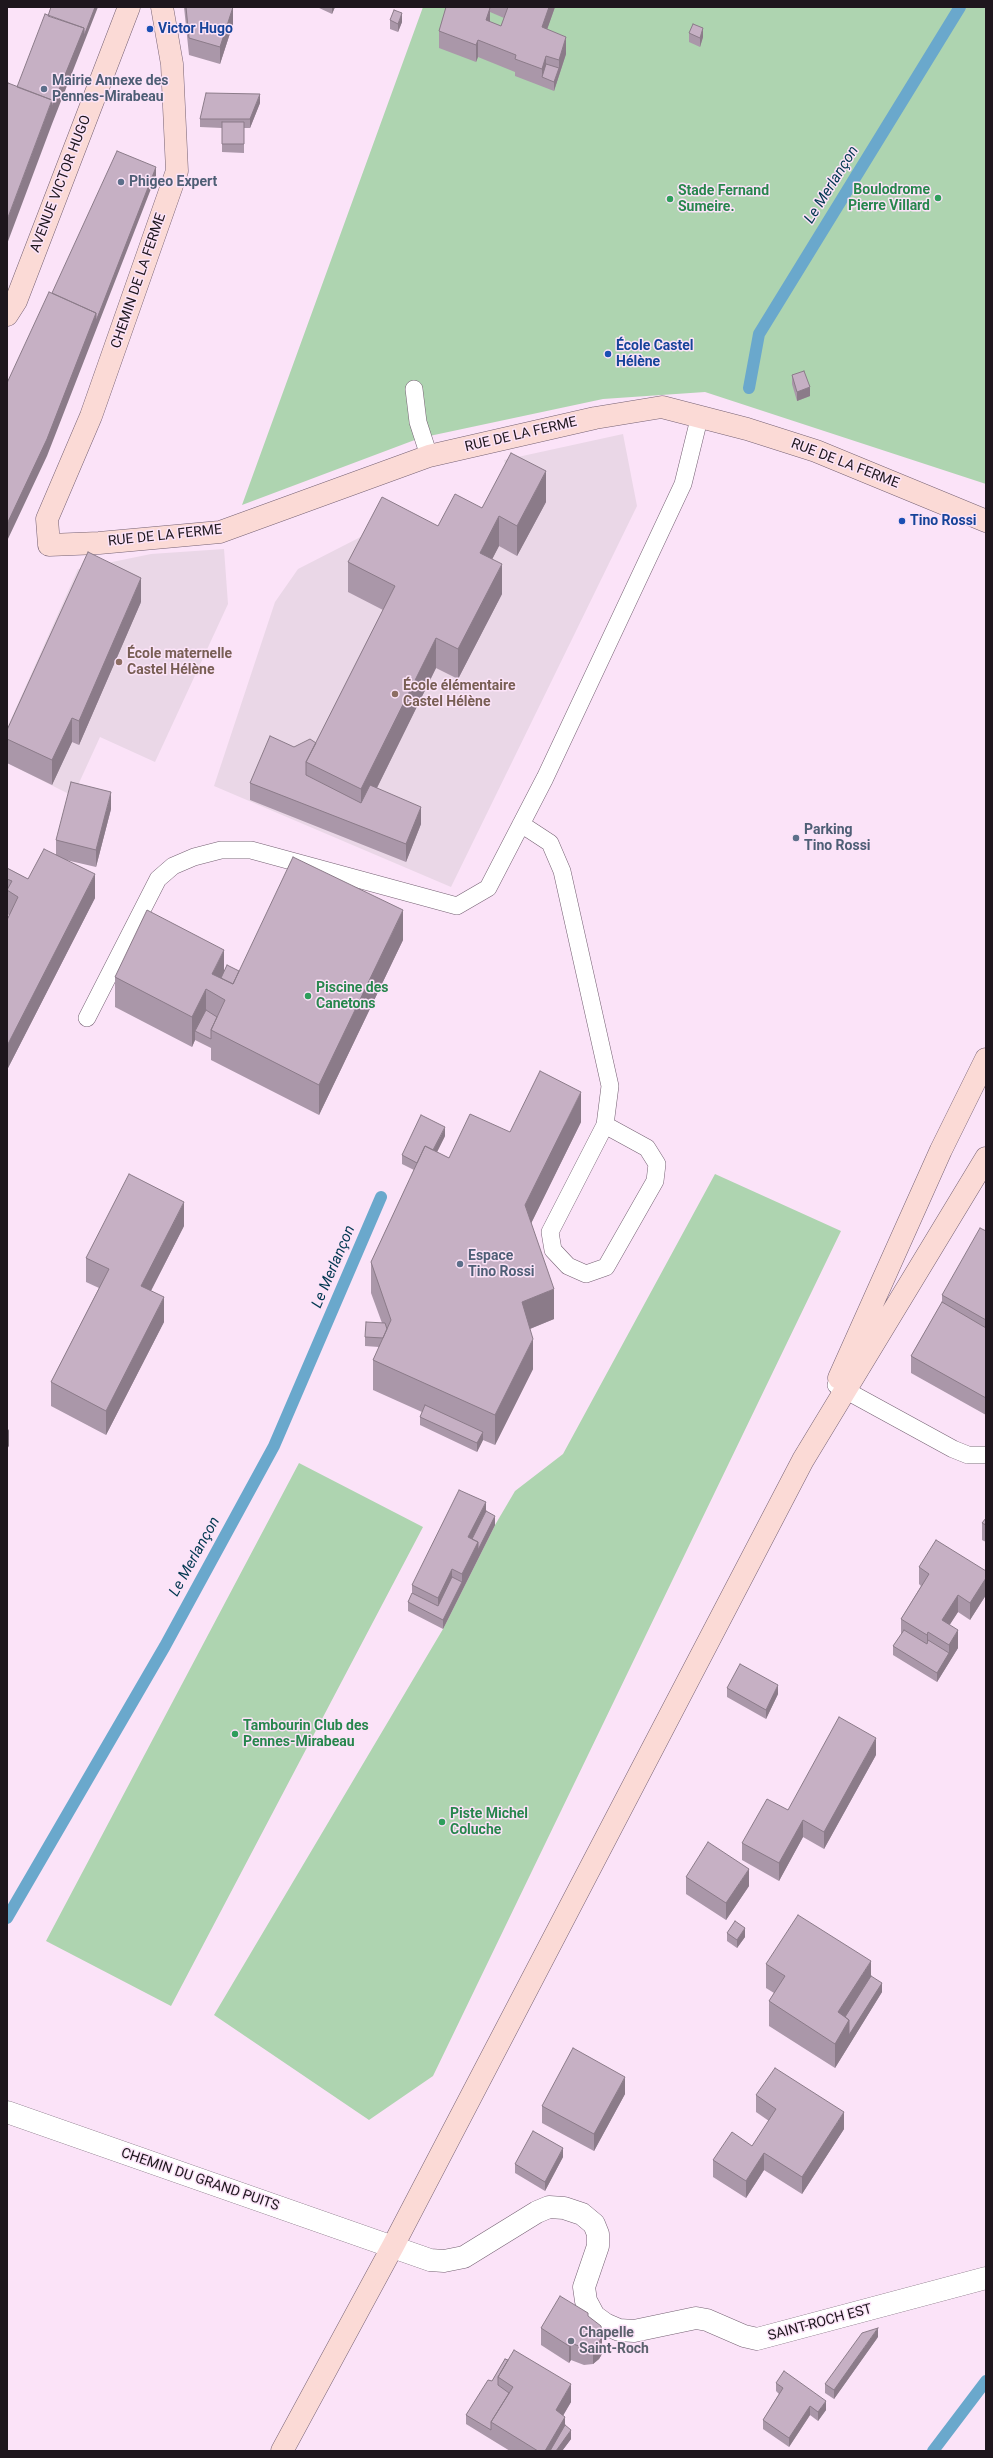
<!DOCTYPE html>
<meta charset="utf-8">
<style>
body{margin:0}
#map{position:relative;width:993px;height:2458px;overflow:hidden;background:#fbe3f8;font-family:Roboto,sans-serif}
canvas{display:block}
.frame{position:absolute;inset:0;border:8px solid #1e161d;pointer-events:none}
</style>
<div id="map">
<canvas width="993" height="2458"></canvas>
<div class="frame"></div>
</div>
<script>
const context = document.querySelector('canvas').getContext('2d');
context.lineJoin = 'round';
function paint(path, color) { context.fillStyle = color; context.fill(path, 'evenodd'); }
const shape = rows => new Path2D(rows.map(r => 'M' + r).join(''));
function strokePath(path, color, width, dash) { context.strokeStyle = color; context.lineWidth = width; context.lineCap = dash ? 'butt' : 'round'; context.setLineDash(dash || []); context.stroke(path); }
function label(font, color, halo, rows, align = 'center') {
  context.font = font + ' Roboto,sans-serif'; context.lineWidth = 3; context.setLineDash([]); context.textBaseline = 'middle'; context.strokeStyle = halo; context.fillStyle = color; for (const [text, x, y, turn = 0] of rows) {
    context.save(); context.translate(x, y); context.rotate((+turn || 0) * Math.PI / 180); context.textAlign = isNaN(turn) ? turn : align; if (halo) context.strokeText(text, 0, 0); context.fillText(text, 0, 0); context.restore();
  }
}
const education = shape([
 [623,434,637,506,451,887,214,786,275,602,298,569,382,526,481,538,510,483,504,460],
 [224,549,228,604,155,762,100,737,73,796,7,763,7,728,78,569,151,554]
]);
const green = shape([
 [423,7,986,7,986,484,705,392,603,399,420,438,242,505],
 [715,1174,841,1231,433,2076,369,2120,214,2015,443,1629,495,1525,515,1491,563,1454],
 [299,1463,423,1527,171,2006,46,1941]
]);
const stream = shape([
 [749,388,759,334,960,7],
 [7,1918,165,1646,274,1446,381,1197],
 [933,2451,986,2381]
]);
const lane = shape([
 [414,389,418,422,429,456],
 [521,824,550,843,562,871,610,1086,605,1125,550,1232,553,1250,568,1266,586,1274,606,1267,655,1181,657,1164,647,1148,605,1125],
 [87,1018,158,879,173,866,194,857,221,850,251,850,457,906,488,888,545,778,683,484,700,415],
 [836,1385,953,1449,968,1455,986,1455]
]);
const street = shape([
 [7,2112,430,2260,444,2261,464,2257,537,2212,549,2207,564,2208,582,2214,594,2224,598,2234,598,2246,584,2287,586,2301,594,2316,605,2324,619,2330,634,2331,696,2318,707,2320,744,2336,757,2339,986,2278]
]);
const secondary = shape([
 [162,7,172,64,177,171,91,416,47,519,49,545,99,543,220,532,429,456,595,418,662,407,747,429,816,451,986,521],
 [7,315,16,301,129,7],
 [839,1378,941,1150,986,1059],
 [282,2451,393,2246,803,1460,986,1158]
]);
const wall = shape([
 [184,7,233,7,233,24,220,64,189,55],
 [317,7,335,7,332,14],
 [446,7,555,7,547,29,566,54,554,91,515,76,515,72,478,57,476,62,439,48,439,31],
 [490,12,504,18,501,26,490,22],
 [390,20,402,22,398,32,390,29],
 [689,33,703,37,700,47,689,42],
 [260,103,250,128,244,128,244,153,222,152,222,128,200,127,200,119],
 [792,375,810,396,797,401,792,384],
 [546,502,517,556,499,546,492,559,502,594,458,679,436,668,377,788,421,824,406,862,250,800,250,783,294,747,316,743,383,610,348,592,348,562,482,508],
 [141,602,79,745,72,742,52,785,7,763,7,730],
 [111,809,96,867,66,860,95,898,8,1068,7,1068,7,920,9,915,7,914,7,868,28,879,56,855,56,840],
 [403,940,319,1115,211,1060,211,1048,195,1040,192,1047,115,1007,115,977,224,970,239,971],
 [581,1122,531,1223,554,1319,530,1329,533,1369,495,1445,483,1440,477,1452,420,1425,420,1417,422,1412,373,1390,373,1360,379,1347,365,1346,365,1337,382,1323,371,1293,371,1262,414,1170,402,1164,402,1155,445,1136,437,1152,449,1158,510,1132],
 [184,1226,151,1291,164,1322,106,1435,51,1406,51,1382,99,1288,86,1282,86,1258],
 [986,1231,986,1415,911,1373,911,1356,942,1302,942,1295],
 [486,1511,495,1525,443,1629,408,1611,408,1602,412,1594,412,1585],
 [986,1518,986,1542,982,1540,982,1523],
 [919,1567,986,1571,986,1595,970,1620,958,1612,949,1625,958,1648,937,1682,893,1655,893,1646,901,1635,901,1619,921,1586,919,1584],
 [727,1688,778,1694,766,1719,727,1697],
 [876,1755,824,1849,803,1837,779,1881,742,1860,742,1843],
 [686,1877,749,1886,726,1920,686,1894],
 [727,1933,745,1937,737,1948,727,1941],
 [766,1964,871,1976,882,1992,835,2068,769,2026,769,2001,774,1993,766,1988],
 [625,2094,594,2151,542,2123,542,2106],
 [756,2095,844,2129,802,2194,764,2170,746,2198,713,2177,713,2160,752,2146,769,2121,756,2112],
 [563,2157,545,2191,515,2173,515,2164],
 [588,2316,602,2354,599,2359,593,2364,584,2365,571,2360,569,2363,541,2345,541,2328],
 [878,2337,834,2399,825,2393,825,2384],
 [505,2359,571,2402,563,2415,565,2425,571,2439,562,2451,510,2451,466,2424,466,2415,492,2381],
 [776,2383,826,2410,818,2421,810,2415,789,2447,763,2429,763,2420,779,2394,776,2391]
]);
const shadedWall = shape([
 [95,7,98,7,52,124,7,244,7,220,52,100,84,28],
 [233,7,233,24,220,64,220,47],
 [332,7,335,7,332,14],
 [549,7,555,7,542,44,542,27],
 [490,8,490,25,486,20],
 [402,13,402,22,398,32,398,24],
 [703,28,703,37,700,47,700,38],
 [566,37,566,54,554,91,554,82,559,68,559,60],
 [478,40,478,57,476,62,476,45],
 [546,56,546,73,542,77,542,86,542,69],
 [260,94,260,103,250,128,250,119],
 [156,167,156,176,47,456,7,541,7,524,96,313],
 [810,387,810,396,797,401,797,392],
 [546,471,546,502,517,556,517,526],
 [499,516,499,546,480,583,480,553],
 [502,564,502,594,458,679,458,649],
 [141,578,141,602,79,745,79,721],
 [436,638,436,668,361,820,361,789],
 [72,718,72,742,52,785,52,760],
 [111,792,111,809,96,867,96,850],
 [421,807,421,824,406,862,406,844],
 [95,874,95,898,8,1068,8,1044],
 [403,910,403,940,319,1115,319,1085],
 [224,950,224,980,212,974],
 [206,989,206,1019,195,1031,195,1040,192,1047,192,1017],
 [581,1092,581,1122,525,1236,525,1205],
 [445,1127,445,1136,425,1176,425,1167],
 [184,1202,184,1226,141,1310,141,1286],
 [554,1289,554,1319,522,1332,522,1302],
 [164,1297,164,1322,106,1435,106,1411],
 [533,1339,533,1369,495,1445,495,1415],
 [9,1429,9,1446,7,1449,7,1432],
 [483,1432,483,1440,477,1452,477,1443],
 [486,1502,486,1519,472,1547,468,1537],
 [495,1516,495,1525,443,1629,443,1620,462,1582,462,1574,478,1542],
 [452,1569,452,1586,438,1615,438,1598],
 [986,1578,986,1595,970,1620,970,1603],
 [958,1595,958,1612,942,1637,942,1620],
 [958,1630,958,1648,937,1682,937,1673,949,1653,949,1645],
 [928,1632,928,1649,927,1653,927,1635],
 [778,1685,778,1694,766,1719,766,1710],
 [876,1738,876,1755,824,1849,824,1832],
 [803,1820,803,1837,779,1881,779,1863],
 [749,1869,749,1886,726,1920,726,1903],
 [745,1928,745,1937,737,1948,737,1940],
 [871,1961,871,1985,842,2030,838,2012],
 [882,1983,882,1992,835,2068,835,2044,849,2020],
 [625,2077,625,2094,594,2151,594,2134],
 [844,2112,844,2129,802,2194,802,2177],
 [563,2148,563,2157,545,2191,545,2182],
 [764,2153,764,2170,746,2198,746,2181],
 [878,2328,878,2337,834,2399,834,2390],
 [602,2337,602,2354,599,2359,593,2364,593,2347],
 [571,2343,571,2360,569,2363,569,2346],
 [571,2384,571,2402,556,2428,556,2410],
 [826,2401,826,2410,818,2421,818,2412],
 [810,2406,810,2415,789,2447,789,2438],
 [565,2417,565,2434,555,2451,545,2451],
 [571,2430,571,2439,562,2451,556,2451]
]);
const building = shape([
 [51,7,95,7,84,36,84,28,48,16,51,7],
 [186,7,233,7,220,47,189,38,186,7],
 [446,7,487,7,490,8,486,20,501,26,508,7,549,7,542,27,566,37,559,60,546,56,542,69,515,59,516,55,478,40,476,45,439,31,446,7],
 [394,10,402,13,398,24,390,20,394,10],
 [45,14,84,28,52,107,52,100,17,87,45,14],
 [693,24,703,28,700,38,689,33,693,24],
 [546,64,559,68,554,82,542,77,546,64],
 [8,83,52,100,7,220,7,87,8,83],
 [206,93,260,94,250,119,200,119,206,93],
 [222,122,244,122,244,144,222,144,222,122],
 [117,151,156,167,96,321,96,313,52,293,117,151],
 [49,292,96,313,47,439,7,524,7,383,49,292],
 [804,371,810,387,797,392,792,375,804,371],
 [511,453,546,471,517,526,499,516,480,553,502,564,458,649,436,638,361,789,306,762,395,586,348,562,382,497,438,526,455,494,482,508,511,453],
 [88,552,141,578,79,721,72,718,52,760,7,739,7,730,88,552],
 [270,736,294,747,310,739,316,743,306,762,306,775,361,803,370,785,421,807,406,844,250,783,270,736],
 [71,782,111,792,96,850,56,840,71,782],
 [44,849,95,874,8,1044,7,1044,7,920,18,897,7,890,12,881,7,879,7,868,28,879,44,849],
 [293,857,403,910,319,1085,211,1030,225,1000,206,989,192,1017,115,977,147,910,224,950,212,974,233,984,293,857],
 [227,965,239,971,233,984,221,978,227,965],
 [206,1010,217,1017,211,1030,211,1039,195,1031,206,1010],
 [540,1071,581,1092,525,1205,554,1289,522,1302,533,1339,495,1415,373,1360,391,1320,371,1262,425,1146,449,1158,470,1114,510,1132,540,1071],
 [421,1115,445,1127,433,1150,425,1146,417,1163,402,1155,421,1115],
 [129,1174,184,1202,141,1286,164,1297,106,1411,51,1382,109,1269,86,1258,129,1174],
 [980,1228,986,1231,986,1320,942,1295,980,1228],
 [942,1302,986,1328,986,1398,911,1356,942,1302],
 [366,1322,385,1323,387,1329,383,1338,365,1337,366,1322],
 [425,1405,483,1432,477,1443,420,1417,425,1405],
 [459,1490,486,1502,468,1537,478,1542,462,1574,452,1569,438,1598,412,1585,459,1490],
 [486,1511,495,1516,478,1550,478,1542,472,1539,486,1511],
 [986,1518,986,1525,982,1523,986,1518],
 [936,1540,986,1571,986,1578,970,1603,958,1595,942,1620,958,1630,949,1645,928,1632,927,1635,901,1619,929,1574,919,1567,936,1540],
 [452,1577,462,1582,443,1620,408,1602,412,1593,438,1606,452,1577],
 [904,1630,927,1644,928,1640,949,1653,937,1673,893,1646,904,1630],
 [740,1664,778,1685,766,1710,727,1688,740,1664],
 [839,1717,876,1738,824,1832,803,1820,779,1863,742,1843,767,1799,788,1810,839,1717],
 [708,1842,749,1869,726,1903,686,1877,708,1842],
 [798,1915,871,1961,838,2012,849,2020,835,2044,769,2001,785,1976,766,1964,798,1915],
 [735,1921,745,1928,737,1940,727,1933,735,1921],
 [871,1976,882,1983,849,2035,849,2020,845,2017,871,1976],
 [573,2048,625,2077,594,2134,542,2106,573,2048],
 [775,2068,844,2112,802,2177,764,2153,746,2181,713,2160,732,2132,752,2146,776,2109,756,2095,775,2068],
 [533,2131,563,2148,545,2182,515,2164,533,2131],
 [560,2296,588,2313,588,2316,601,2326,602,2337,599,2342,593,2347,584,2348,571,2343,569,2346,541,2328,560,2296],
 [878,2328,834,2390,825,2384,862,2333,878,2328],
 [514,2350,571,2384,556,2410,565,2417,545,2451,538,2451,491,2422,513,2387,498,2377,514,2350],
 [505,2359,508,2360,498,2377,498,2385,509,2393,491,2422,491,2430,466,2415,488,2380,492,2381,505,2359],
 [784,2371,826,2401,818,2412,810,2406,789,2438,763,2420,783,2388,776,2383,784,2371],
 [565,2425,571,2430,556,2451,550,2451,565,2425]
]);
const markers = [
 [150,29,4,"#1a4fb4"],
 [44,89,4,"#5c6f8a"],
 [121,182,4,"#5c6f8a"],
 [938,198,4,"#2e9e5b"],
 [670,199,4,"#2e9e5b"],
 [608,354,4,"#1a4fb4"],
 [902,521,4,"#1a4fb4"],
 [119,662,4,"#8d6e63"],
 [395,694,4,"#8d6e63"],
 [796,838,4,"#5c6f8a"],
 [308,996,4,"#2e9e5b"],
 [460,1264,4,"#5c6f8a"],
 [235,1734,4,"#2e9e5b"],
 [442,1822,4,"#2e9e5b"],
 [571,2341,4,"#6b7280"]
];
const transitNames = [
 ["Victor Hugo",158,29],
 ["École Castel",616,346],
 ["Hélène",616,362],
 ["Tino Rossi",910,521]
];
const serviceNames = [
 ["Mairie Annexe des",52,81],
 ["Pennes-Mirabeau",52,97],
 ["Phigeo Expert",129,182],
 ["Parking",804,830],
 ["Tino Rossi",804,846],
 ["Espace",468,1256],
 ["Tino Rossi",468,1272]
];
const streetNames = [
 ["AVENUE VICTOR HUGO",61,184,-69],
 ["CHEMIN DE LA FERME",139,281,-71],
 ["RUE DE LA FERME",521,435,-13],
 ["RUE DE LA FERME",845,464,21],
 ["RUE DE LA FERME",165,536,-6],
 ["CHEMIN DU GRAND PUITS",200,2180,19],
 ["SAINT-ROCH EST",820,2323,-15]
];
const leisureNames = [
 ["Boulodrome",930,190,"right"],
 ["Pierre Villard",930,206,"right"],
 ["Stade Fernand",678,191],
 ["Sumeire.",678,207],
 ["Piscine des",316,988],
 ["Canetons",316,1004],
 ["Tambourin Club des",243,1726],
 ["Pennes-Mirabeau",243,1742],
 ["Piste Michel",450,1814],
 ["Coluche",450,1830]
];
const educationNames = [
 ["École maternelle",127,654],
 ["Castel Hélène",127,670],
 ["École élémentaire",403,686],
 ["Castel Hélène",403,702]
];
const worshipNames = [
 ["Chapelle",579,2333],
 ["Saint-Roch",579,2349]
];
const waterNames = [
 ["Le Merlançon",832,185,-58],
 ["Le Merlançon",334,1267,-67],
 ["Le Merlançon",195,1557,-61]
];
paint(education, '#ead7e7');
paint(green, '#aed4b0');
strokePath(stream, '#6aa8cc', 12);
strokePath(lane, '#756173', 18);
strokePath(street, '#756173', 23);
strokePath(secondary, '#756173', 23);
strokePath(lane, '#fff', 17);
strokePath(street, '#fff', 22);
strokePath(secondary, '#fbdad6', 22);
paint(wall, '#aa97a9');
paint(shadedWall, '#8b7b89');
paint(building, '#c6b0c4');
strokePath(building, '#8b7b89', 1);
for (const [x, y, r, color] of markers) { const dot = new Path2D(); dot.arc(x, y, r, 0, 2 * Math.PI); context.fillStyle = color; context.fill(dot); strokePath(dot, '#fbe3f8', 1.5); }
label('bold 14px', '#164399', '#fbe3f8', transitNames, 'left');
label('bold 14px', '#4e5e75', '#fbe3f8', serviceNames, 'left');
label('14px', '#1e161d', '#fbe3f8', streetNames);
label('bold 14px', '#27864d', '#fbe3f8', leisureNames, 'left');
label('bold 14px', '#785e54', '#fbe3f8', educationNames, 'left');
label('bold 14px', '#5b616d', '#fbe3f8', worshipNames, 'left');
label('italic 15px', '#003750', '#fbe3f8', waterNames);
</script>
